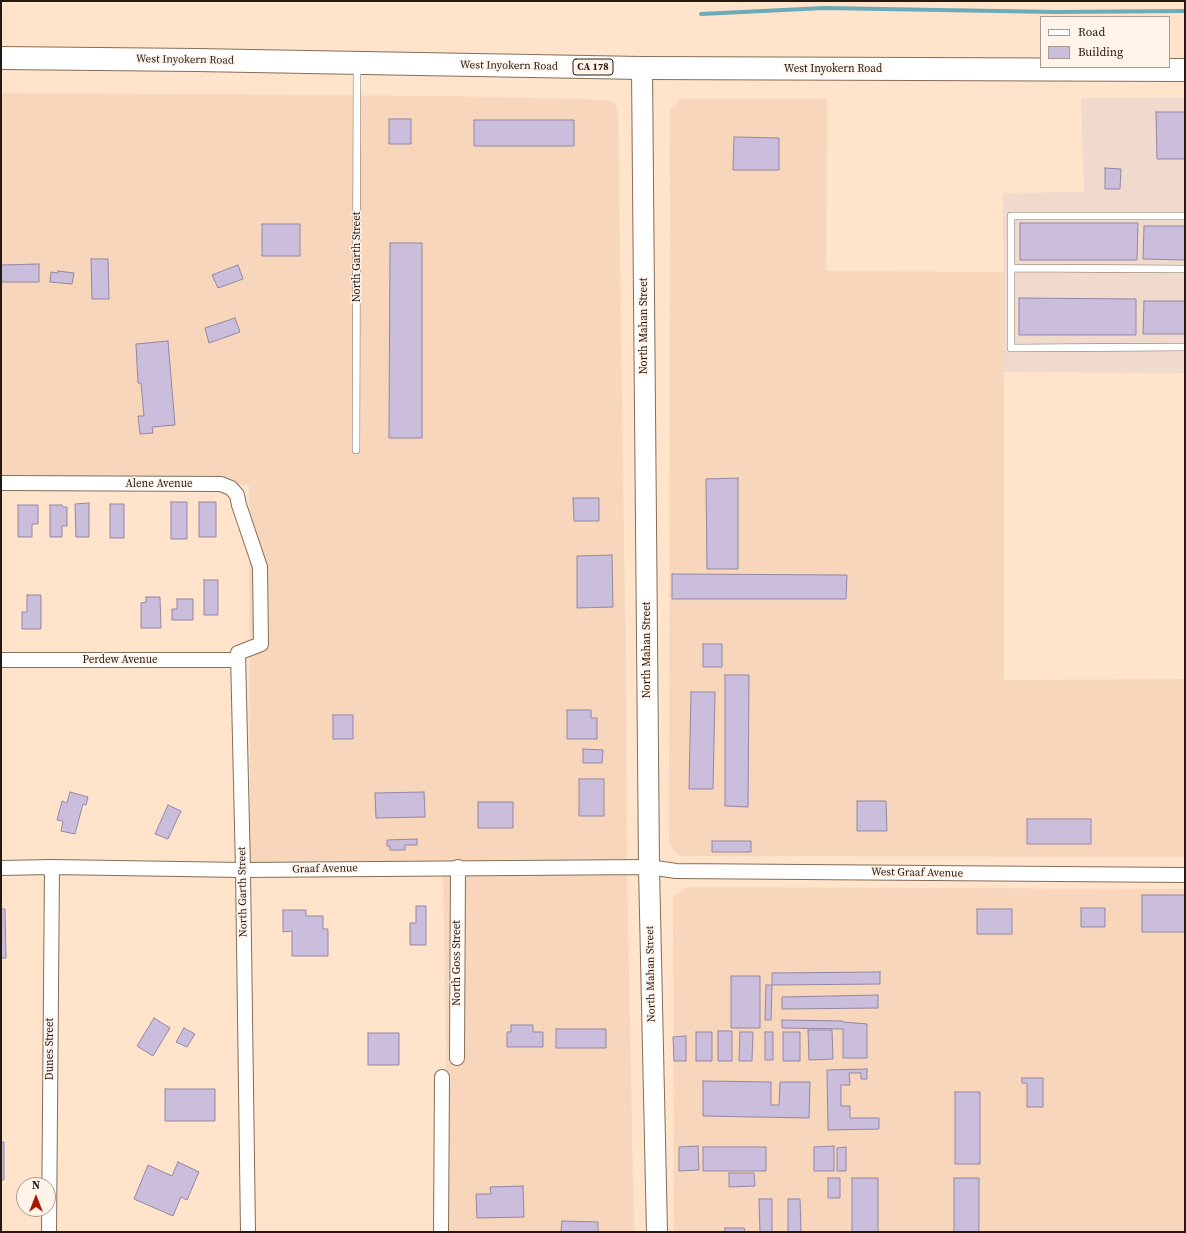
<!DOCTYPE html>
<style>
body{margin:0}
#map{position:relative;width:1186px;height:1233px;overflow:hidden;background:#ffe3cb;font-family:"Source Serif 4",serif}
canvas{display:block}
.frame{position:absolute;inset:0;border:2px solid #241a12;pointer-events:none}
.legend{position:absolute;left:1040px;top:16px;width:130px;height:52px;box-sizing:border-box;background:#fff3ea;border:1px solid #a79c94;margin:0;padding:5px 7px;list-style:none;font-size:12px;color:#241a12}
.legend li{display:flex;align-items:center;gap:8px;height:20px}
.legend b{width:20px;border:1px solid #a79c94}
.north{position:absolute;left:16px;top:1177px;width:40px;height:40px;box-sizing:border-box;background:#fff3ea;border:1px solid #a79c94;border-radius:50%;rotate:0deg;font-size:11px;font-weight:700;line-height:16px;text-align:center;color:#241a12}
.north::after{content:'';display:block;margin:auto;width:14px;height:18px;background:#a71700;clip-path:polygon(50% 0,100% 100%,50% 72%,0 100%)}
</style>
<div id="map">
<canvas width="1186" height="1233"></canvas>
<div class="frame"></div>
<ul class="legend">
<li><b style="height:5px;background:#fff"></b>Road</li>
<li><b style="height:11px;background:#cbbedc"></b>Building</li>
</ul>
<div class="north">N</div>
</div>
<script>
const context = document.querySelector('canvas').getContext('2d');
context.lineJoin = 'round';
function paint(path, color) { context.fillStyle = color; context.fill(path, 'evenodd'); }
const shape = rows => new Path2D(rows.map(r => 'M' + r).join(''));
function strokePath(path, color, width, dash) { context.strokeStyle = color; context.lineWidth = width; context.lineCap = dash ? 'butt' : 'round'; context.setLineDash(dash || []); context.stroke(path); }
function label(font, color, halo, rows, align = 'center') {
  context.font = font + ' "Source Serif 4",serif'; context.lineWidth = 3; context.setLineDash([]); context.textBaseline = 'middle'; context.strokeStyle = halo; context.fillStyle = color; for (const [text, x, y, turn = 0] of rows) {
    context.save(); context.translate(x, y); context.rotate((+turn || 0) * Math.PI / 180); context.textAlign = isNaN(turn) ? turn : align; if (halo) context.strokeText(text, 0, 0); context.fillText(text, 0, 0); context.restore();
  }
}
const commercial = shape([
 [1081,98,1185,98,1185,373,1004,372,1003,193,1084,192]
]);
const built = shape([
 [1,93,451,96,606,100,611,101,615,104,618,112,626,682,627,869,634,1232,449,1232,443,873,250,874,249,485,1,484],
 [680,99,827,99,826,271,1004,272,1004,680,1185,679,1185,857,680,856,673,850,669,843,670,109],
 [687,887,1185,889,1185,1232,674,1232,673,897]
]);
const stream = shape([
 [701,14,824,8,1055,12,1185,11]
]);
const building = shape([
 [1156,112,1185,112,1185,159,1157,159,1156,112],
 [389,119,411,119,411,144,389,144,389,119],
 [474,120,574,120,574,146,474,146,474,120],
 [734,137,779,138,779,170,733,170,734,137],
 [1105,168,1121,169,1120,189,1105,189,1105,168],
 [1020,223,1138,223,1137,260,1020,260,1020,223],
 [262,224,300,224,300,256,262,256,262,224],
 [1144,226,1185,226,1185,260,1143,259,1144,226],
 [390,243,422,243,422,438,389,438,390,243],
 [91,259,108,259,109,299,92,299,91,259],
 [39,264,39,282,1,282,1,265,39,264],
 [238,265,243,279,218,288,212,275,238,265],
 [58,271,74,273,72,284,50,282,51,272,58,273,58,271],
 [1019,298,1136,299,1136,335,1019,335,1019,298],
 [1144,301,1185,301,1185,334,1143,334,1144,301],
 [235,318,240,332,209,343,205,328,235,318],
 [168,341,175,425,152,427,153,433,140,434,138,416,144,416,141,383,138,383,136,344,168,341],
 [738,478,738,569,707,569,706,479,738,478],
 [573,498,599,498,599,521,574,521,573,498],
 [171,502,187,502,187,539,171,539,171,502],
 [199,502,216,502,216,537,199,537,199,502],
 [89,503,89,537,76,537,75,504,89,503],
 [110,504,124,504,124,538,110,538,110,504],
 [18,505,38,505,38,524,32,524,32,537,18,537,18,505],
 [50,505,62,505,63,507,67,507,67,526,62,526,62,537,50,537,50,505],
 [612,555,613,607,577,608,577,556,612,555],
 [672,574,847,575,846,599,672,599,672,574],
 [204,580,218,580,218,615,204,615,204,580],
 [27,595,41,595,41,629,22,629,22,612,27,612,27,595],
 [146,597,160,597,161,628,141,628,141,603,146,602,146,597],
 [177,599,193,599,193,620,172,620,172,609,177,609,177,599],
 [703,644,722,644,722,667,703,667,703,644],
 [725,675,749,675,748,807,725,806,725,675],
 [691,692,715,692,713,789,689,789,691,692],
 [567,710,591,710,591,718,597,718,597,739,567,739,567,710],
 [333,715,353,715,353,739,333,739,333,715],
 [583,749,603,750,602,763,583,763,583,749],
 [579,779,604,779,604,816,579,816,579,779],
 [70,792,88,797,86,805,83,804,75,834,61,831,63,821,57,820,62,801,67,803,70,792],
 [424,792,425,817,376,818,375,793,424,792],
 [857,801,886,801,887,831,857,831,857,801],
 [478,802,513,802,513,828,478,828,478,802],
 [168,805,181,811,168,839,155,834,168,805],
 [1027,819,1091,819,1091,844,1027,844,1027,819],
 [417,839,417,845,405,845,405,850,390,850,390,846,387,846,387,840,417,839],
 [712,841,751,841,751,852,712,852,712,841],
 [1142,895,1185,895,1185,932,1142,932,1142,895],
 [416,906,426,906,426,945,410,945,410,923,416,923,416,906],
 [1081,908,1105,908,1105,927,1081,927,1081,908],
 [1,909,5,909,6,958,1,958,1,909],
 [977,909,1012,909,1012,934,977,934,977,909],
 [283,910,306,910,306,916,323,916,323,929,328,929,328,956,292,956,292,931,283,932,283,910],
 [880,972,880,984,772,985,772,973,880,972],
 [731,976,760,976,760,1028,731,1028,731,976],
 [766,985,772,985,771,1020,765,1020,766,985],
 [878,995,878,1008,782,1009,782,997,878,995],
 [154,1018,170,1028,153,1056,137,1046,154,1018],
 [782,1020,843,1021,843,1022,867,1024,867,1058,843,1058,843,1029,782,1028,782,1020],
 [511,1025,533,1025,533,1032,543,1032,543,1047,507,1047,507,1032,511,1032,511,1025],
 [184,1028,195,1034,187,1047,176,1042,184,1028],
 [556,1029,606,1029,606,1048,556,1048,556,1029],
 [808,1030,832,1030,833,1059,809,1060,808,1030],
 [718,1031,732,1031,732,1061,718,1061,718,1031],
 [696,1032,712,1032,712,1061,696,1061,696,1032],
 [740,1032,753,1032,752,1061,739,1061,740,1032],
 [765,1032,773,1032,773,1060,765,1060,765,1032],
 [783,1032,800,1032,800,1061,783,1061,783,1032],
 [368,1033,399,1033,399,1065,368,1065,368,1033],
 [686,1036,686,1061,674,1061,673,1037,686,1036],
 [867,1069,867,1079,861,1079,861,1073,849,1073,850,1085,841,1085,841,1106,850,1106,850,1118,879,1118,879,1129,828,1130,827,1070,867,1069],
 [1022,1078,1043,1078,1043,1107,1027,1107,1027,1083,1022,1083,1022,1078],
 [703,1081,771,1082,771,1105,779,1105,780,1082,810,1082,809,1118,703,1116,703,1081],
 [165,1089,215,1089,215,1121,165,1121,165,1089],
 [955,1092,980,1092,980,1164,955,1164,955,1092],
 [1,1142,4,1142,4,1180,1,1180,1,1142],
 [698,1146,699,1170,679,1171,679,1147,698,1146],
 [834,1146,834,1171,814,1171,814,1147,834,1146],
 [703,1147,766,1147,766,1171,703,1171,703,1147],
 [846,1147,846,1171,837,1171,837,1148,846,1147],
 [178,1162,199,1172,187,1200,181,1197,173,1216,134,1199,148,1165,172,1176,178,1162],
 [729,1173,754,1173,755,1186,729,1187,729,1173],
 [828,1178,840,1178,840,1198,828,1198,828,1178],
 [852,1178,878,1178,878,1232,852,1232,852,1178],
 [954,1178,979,1178,979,1232,954,1232,954,1178],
 [523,1186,524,1217,477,1218,476,1194,491,1194,490,1187,523,1186],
 [759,1199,772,1199,772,1232,760,1232,759,1199],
 [788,1199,800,1199,801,1232,788,1232,788,1199],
 [562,1221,598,1222,598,1232,561,1232,562,1221],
 [725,1228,744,1228,745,1232,725,1232,725,1228]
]);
const lane = shape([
 [1185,216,1011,216,1011,348,1185,347],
 [1011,268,1185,269],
 [356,450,357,66]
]);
const street = shape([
 [1,483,221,484,231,488,237,495,239,505,260,567,261,644,238,653,243,870,248,1232],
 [1,660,238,660],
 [1,868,52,867,243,870,649,867,676,871,1185,875],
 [457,1058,458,867],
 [49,1232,52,867],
 [441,1232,442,1077]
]);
const secondary = shape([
 [642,68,649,867,657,1232]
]);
const primary = shape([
 [1,58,196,60,642,68,1185,70]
]);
const shields = [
 [593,67,40]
];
const shieldNames = [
 ["CA 178",593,67]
];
const streetNames = [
 ["West Inyokern Road",185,60,1],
 ["West Inyokern Road",509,66,1],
 ["West Inyokern Road",833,69],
 ["North Garth Street",357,257,-90],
 ["North Mahan Street",644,326,-90],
 ["Alene Avenue",159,484],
 ["North Mahan Street",647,650,-90],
 ["Perdew Avenue",120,660],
 ["Graaf Avenue",325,869,-1],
 ["West Graaf Avenue",917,873,1],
 ["North Garth Street",243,892,-91],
 ["North Goss Street",457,963,-90],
 ["North Mahan Street",651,974,-91],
 ["Dunes Street",50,1049,-90]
];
paint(commercial, '#f0d9cd');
paint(built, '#f8d6bb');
strokePath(stream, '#6cabb9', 4);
paint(building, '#cbbedc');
strokePath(building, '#9387a3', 1);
strokePath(lane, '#856d58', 8);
strokePath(street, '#856d58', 16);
strokePath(secondary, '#856d58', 22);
strokePath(primary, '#856d58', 24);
strokePath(lane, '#fff', 7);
strokePath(street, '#fff', 14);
strokePath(secondary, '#fff', 20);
strokePath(primary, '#fff', 22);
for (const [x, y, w] of shields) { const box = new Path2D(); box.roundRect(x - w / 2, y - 8, w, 16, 3); context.fillStyle = '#fff3ea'; context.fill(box); strokePath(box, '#241a12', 1); }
label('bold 10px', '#241a12', null, shieldNames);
label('11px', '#241a12', '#fff3ea', streetNames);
</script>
